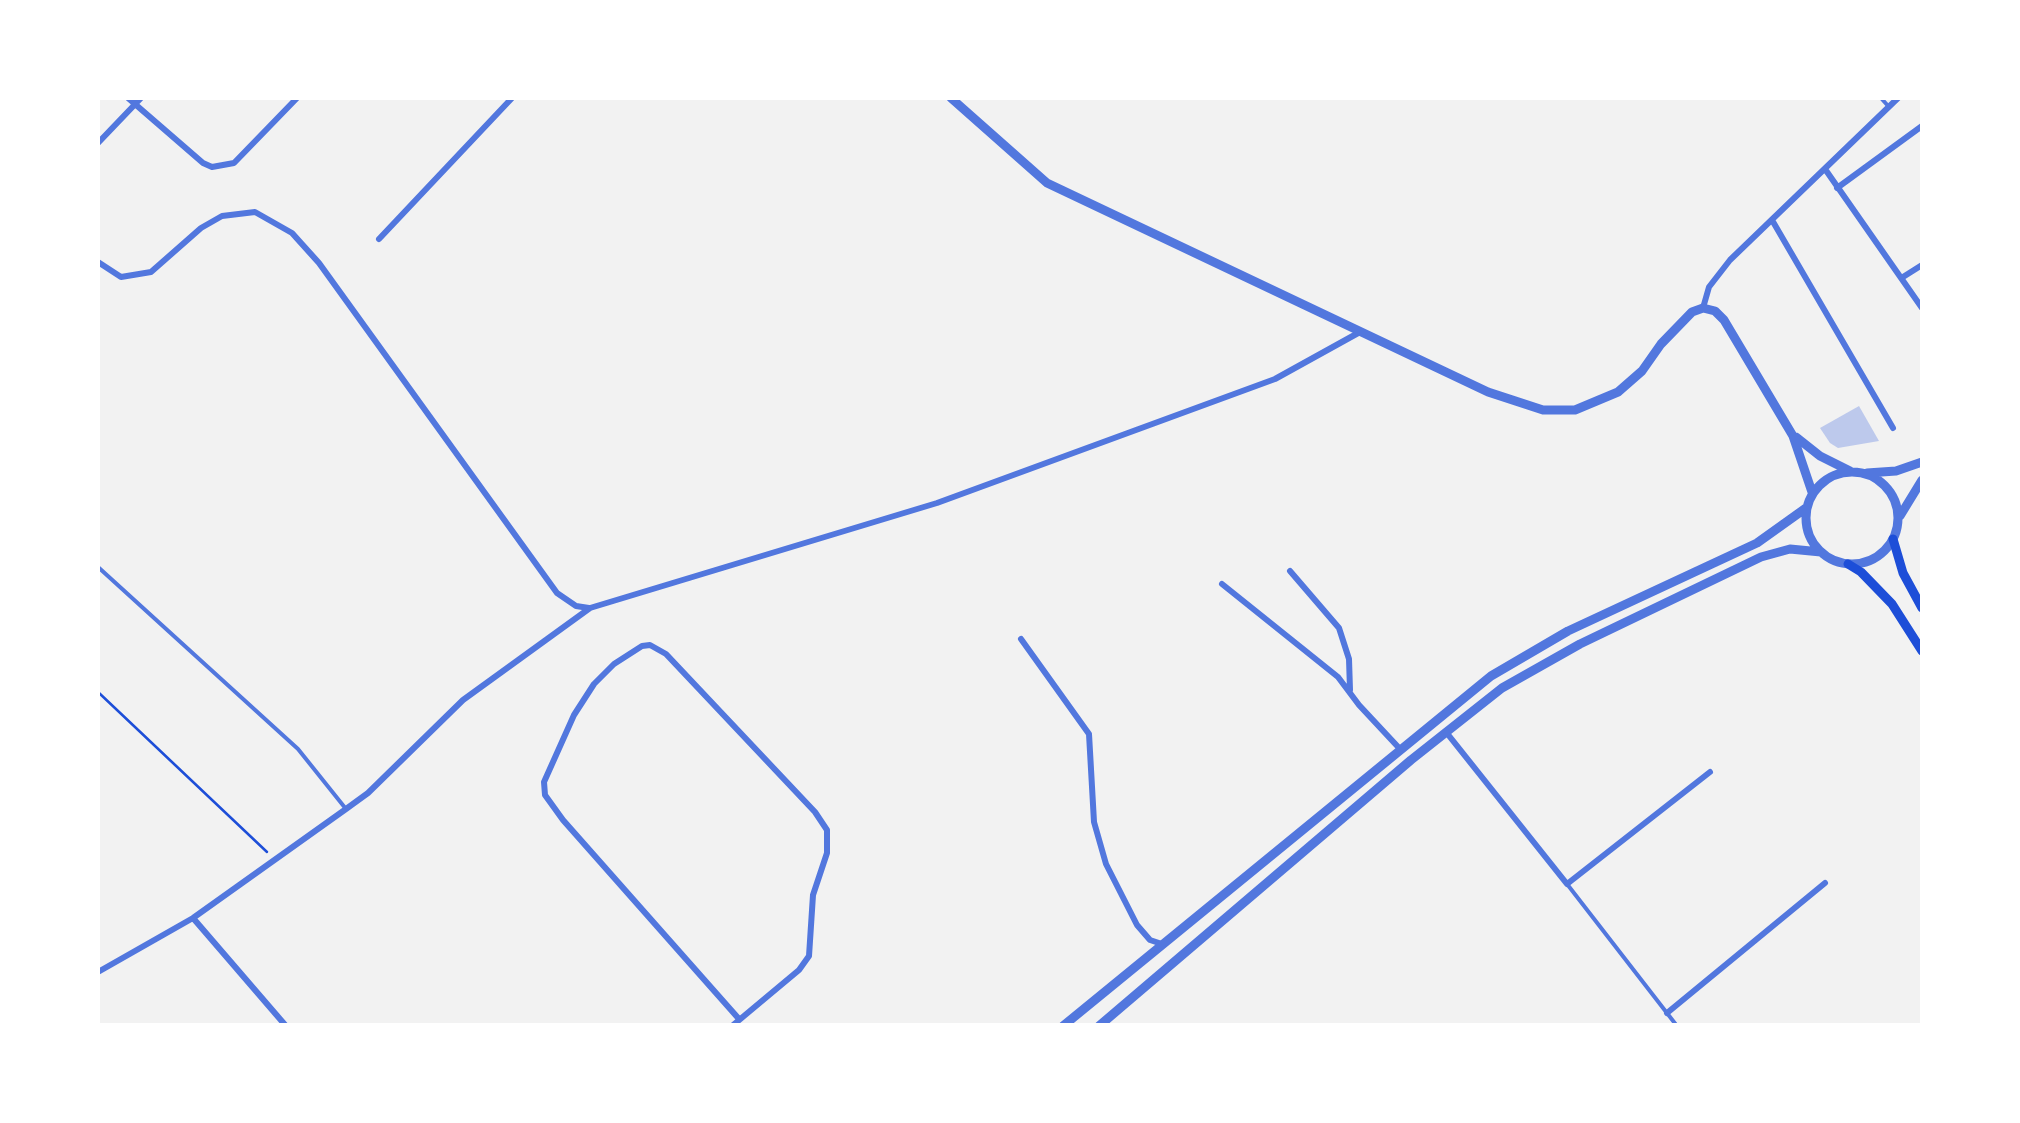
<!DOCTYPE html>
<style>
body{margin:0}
#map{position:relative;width:2020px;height:1123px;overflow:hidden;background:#f2f2f2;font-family:"Nunito Sans",sans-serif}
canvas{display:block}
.frame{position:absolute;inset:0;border:100px solid #fff;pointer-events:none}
</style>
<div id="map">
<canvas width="2020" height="1123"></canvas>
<div class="frame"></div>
</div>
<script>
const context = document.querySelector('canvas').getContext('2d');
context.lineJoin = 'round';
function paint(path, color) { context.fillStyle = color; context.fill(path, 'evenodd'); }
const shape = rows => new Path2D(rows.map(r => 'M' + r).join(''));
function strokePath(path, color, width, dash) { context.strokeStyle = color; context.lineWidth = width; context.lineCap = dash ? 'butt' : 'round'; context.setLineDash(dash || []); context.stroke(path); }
const building = shape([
 [1859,406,1879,441,1838,448,1830,443,1820,428]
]);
const path = shape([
 [98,692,267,852]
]);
const service = shape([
 [1881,98,1889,107],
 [98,567,298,749,346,809],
 [1567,884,1677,1026]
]);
const minor = shape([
 [128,98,203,163,212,167,234,163,297,98],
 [98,143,141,98],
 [1825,169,1922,308],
 [1837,188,1922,126],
 [1772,220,1893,428],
 [379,239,512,98],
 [98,262,121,277,151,272,201,228,222,216,255,212,292,233,319,263,557,593,576,606,589,608],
 [1903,277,1922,265],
 [1703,308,1709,287,1730,260,1898,98],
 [1290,571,1339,628,1349,659,1350,690],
 [1222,584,1338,677,1359,705,1400,749],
 [1021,639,1089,734,1094,822,1106,864,1137,925,1150,940,1162,944],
 [1446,732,1567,884,1710,772],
 [193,918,286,1026],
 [98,972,193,918,346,809,368,793,463,700,590,608,937,503,1275,379,1360,332],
 [1667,1013,1825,883],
 [732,1026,799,970,809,956,813,895,827,853,827,830,815,812,666,654,650,645,642,646,614,664,594,684,574,715,544,782,545,795,563,820,739,1019]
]);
const tertiary = shape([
 [951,98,1047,183,1488,392,1543,410,1575,410,1618,392,1642,371,1661,344,1692,312,1703,308,1715,311,1724,320,1793,436,1812,492],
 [1796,437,1820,456,1850,471],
 '1806 518a46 46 0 1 1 92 0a46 46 0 1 1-92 0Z',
 [1867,473,1896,471,1922,462],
 [1900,516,1922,480],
 [1063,1026,1491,676,1568,631,1757,543,1806,508],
 [1099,1026,1411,760,1502,688,1580,644,1761,557,1790,549,1821,552]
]);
const secondary = shape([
 [1893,539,1903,573,1922,608],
 [1848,564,1861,572,1892,604,1922,651]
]);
paint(building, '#bdc9ec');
strokePath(path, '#1d4ed8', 2.5);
strokePath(service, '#5277de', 4);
strokePath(minor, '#5277de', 6);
strokePath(tertiary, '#5277de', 9);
strokePath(secondary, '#1d4ed8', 9);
</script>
